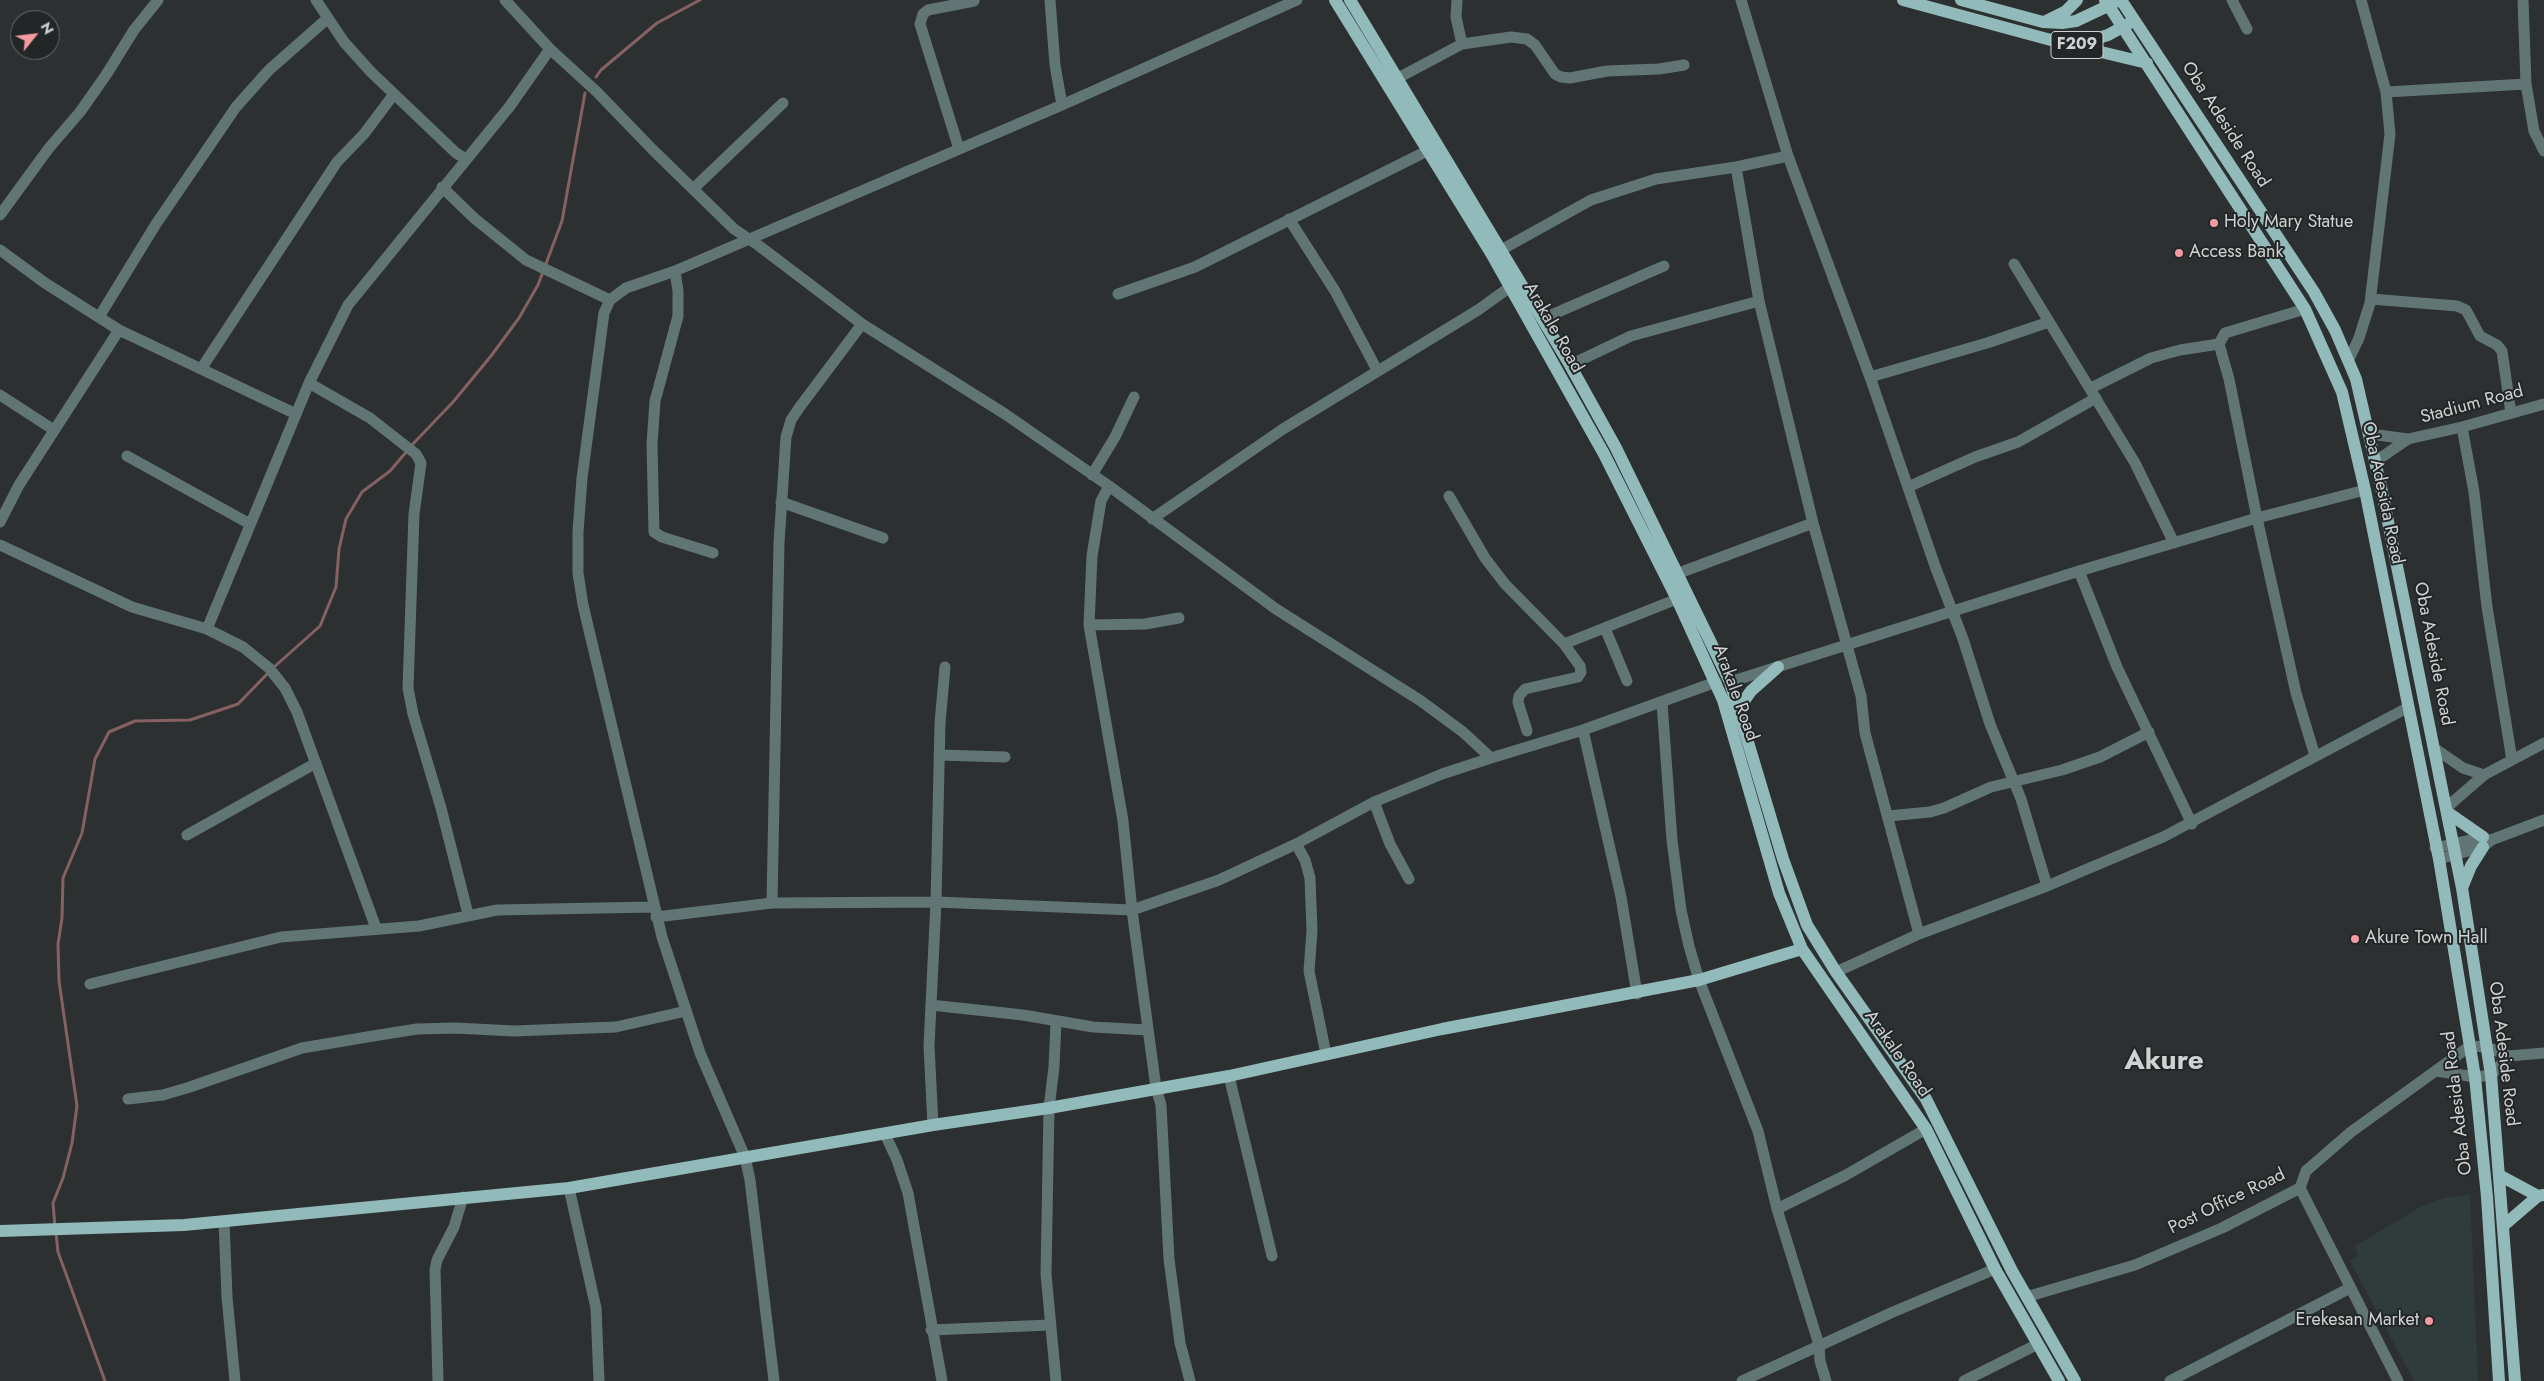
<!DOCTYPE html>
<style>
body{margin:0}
#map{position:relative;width:2544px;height:1381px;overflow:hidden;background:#2c3030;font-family:Jost,sans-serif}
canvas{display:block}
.north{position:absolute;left:10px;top:10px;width:50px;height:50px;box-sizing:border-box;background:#232626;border:1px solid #686b6b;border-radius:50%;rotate:61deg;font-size:14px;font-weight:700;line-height:20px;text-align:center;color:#cfd2d2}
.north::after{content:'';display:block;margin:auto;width:18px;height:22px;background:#f49aa1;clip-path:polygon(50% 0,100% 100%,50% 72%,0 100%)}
</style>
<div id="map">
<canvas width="2544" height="1381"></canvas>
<div class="north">N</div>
</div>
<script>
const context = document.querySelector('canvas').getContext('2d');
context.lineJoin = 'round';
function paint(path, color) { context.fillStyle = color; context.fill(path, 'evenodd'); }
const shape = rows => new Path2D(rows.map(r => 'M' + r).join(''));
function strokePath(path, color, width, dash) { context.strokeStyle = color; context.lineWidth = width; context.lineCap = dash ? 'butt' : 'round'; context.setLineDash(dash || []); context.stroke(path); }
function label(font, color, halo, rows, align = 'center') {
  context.font = font + ' Jost,sans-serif'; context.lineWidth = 4; context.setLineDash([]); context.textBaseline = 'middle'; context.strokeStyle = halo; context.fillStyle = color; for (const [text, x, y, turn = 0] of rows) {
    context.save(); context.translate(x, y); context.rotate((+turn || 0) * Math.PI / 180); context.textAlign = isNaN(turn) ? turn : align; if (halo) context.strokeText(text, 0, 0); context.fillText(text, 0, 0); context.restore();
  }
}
const built = shape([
 [2470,1194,2478,1381,2414,1381,2350,1261,2358,1256,2355,1246,2424,1205,2444,1198]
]);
const stream = shape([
 [596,77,601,70,657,23,700,0],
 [411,446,453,402,491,356,519,318,538,285,562,221,585,93],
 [273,668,320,626,336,587,339,549,346,519,362,492,390,471,407,451],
 [55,1227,53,1203,63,1178,72,1143,77,1106,59,981,58,944,62,918,63,878,82,833,95,759,109,732,135,721,190,720,238,704,269,672],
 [56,1233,58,1252,105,1381]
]);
const minor = shape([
 [316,0,344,42,371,72,456,153,466,159],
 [505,0,550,49,597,92,652,149,734,229,758,245,862,324,1005,414,1109,486,1276,609,1421,701,1463,732,1491,758,1583,730,1716,682],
 [1050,0,1055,65,1062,105],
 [1457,0,1456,17,1462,44],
 [1741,0,1788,156],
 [2232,0,2247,29],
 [2523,0,2526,84,2534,131,2544,151],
 [1398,78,1462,44,1511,37,1527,39,1535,45,1555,74,1561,77,1570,78,1607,71,1659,69,1684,65],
 [2386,92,2526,84],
 [959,149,920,24,923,14,928,10,974,1],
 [1736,167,1788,156,1870,377,1935,566,1963,639,1990,724,2021,799,2047,886],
 [442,187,474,218,526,260,610,300],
 [693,189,783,103],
 [0,215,49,148,80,112,106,75,134,30,158,0],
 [1289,219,1335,291,1377,370],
 [0,250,45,283,119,330,296,414],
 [1501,250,1591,200,1656,179,1736,167,1759,301,1813,523],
 [2014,264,2135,463,2174,543],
 [675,271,678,291,678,316,655,401,652,444,654,532,662,537,713,553],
 [1118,294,1195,267,1427,151],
 [2371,299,2457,306,2466,310,2480,336,2497,345,2502,351,2511,413],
 [2305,309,2225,333,2219,344,2229,379,2257,518,2296,693,2315,756],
 [99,317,156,224,236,107,269,70,328,18],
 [1542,319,1664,266],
 [2349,359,2359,338,2370,303,2390,134,2386,92,2361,0],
 [1570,365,1631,336,1759,301],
 [201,369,337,162,364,134,394,94],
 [1870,377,1987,343,2049,322],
 [309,383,370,418,416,454,421,463,414,514,408,688,413,714,441,808,468,914],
 [2091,388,2151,358,2180,350,2219,344],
 [0,395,54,430],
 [2462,427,2474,492,2487,607,2512,760],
 [2370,434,2408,439,2462,427,2544,404],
 [127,456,250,524],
 [2376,461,2408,439],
 [1092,475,1115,437,1134,397],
 [1109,486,1101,501,1092,556,1089,625,1123,821,1132,910,1219,880,1296,844,1374,802,1442,774,1491,758],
 [1908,487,1975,457,2018,442,2096,398],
 [1449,496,1485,558,1505,584,1564,644,1677,599],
 [781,502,883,538],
 [1152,519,1283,429,1478,310,1517,282],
 [0,522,19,485,119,330],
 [0,545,132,607,207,629,243,647,269,668,285,688,297,712,376,928],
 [2079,571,2117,667,2192,824],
 [1679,573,1813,523,1861,696,1865,733,1919,934],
 [1089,625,1145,624,1179,618],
 [1605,628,1627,681],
 [207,629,309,383,348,305,510,106,550,49],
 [1730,682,2079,571,2257,518,2365,490],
 [1662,703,1672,840,1681,910,1689,946,1699,980,1758,1131,1777,1209,1819,1345,1820,1361,1826,1381],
 [1583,730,1621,897,1637,994],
 [1527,731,1518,702,1519,696,1525,689,1578,677,1581,672,1580,666,1564,644],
 [2434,748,2463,768,2484,775],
 [939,755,1005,757],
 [1374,802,1390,844,1409,879],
 [2446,808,2484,775,2544,743],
 [1888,816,1930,812,1944,808,1991,787,2062,770,2100,757,2149,732],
 [187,835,316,763],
 [1296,844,1305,860,1310,878,1312,931,1309,971,1326,1054],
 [2435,848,2483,837,2489,840],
 [2439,859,2483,847,2491,840,2544,820],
 [772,903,779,543,786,437,791,420,799,408,862,324],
 [656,917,772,903,936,902,1132,910,1156,1088,1161,1105,1169,1259,1180,1343,1190,1381],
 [1836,972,1919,934,2047,886,2163,837,2407,708],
 [90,984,281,937,419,926,497,910,653,907],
 [931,1005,1023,1015,1093,1027,1148,1030],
 [2436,1071,2475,1077,2491,1075,2509,1056],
 [1229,1076,1272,1256],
 [128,1099,163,1095,190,1087,302,1048,373,1036,417,1029,455,1028,514,1031,616,1027,686,1011],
 [933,1125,929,1046,936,902,940,723,945,667],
 [885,1134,897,1160,908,1193,942,1381],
 [569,1188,596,1308,599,1381],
 [2300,1188,2398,1381],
 [1777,1209,1846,1175,1926,1129],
 [224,1221,227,1297,235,1381],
 [2026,1297,2135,1265,2222,1228,2300,1188,2306,1171,2351,1132,2470,1046,2487,1047,2509,1056,2544,1053],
 [931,1330,1050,1325],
 [438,1381,435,1270,437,1260,454,1227,463,1197],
 [774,1381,750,1180,745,1157,700,1053,662,937,583,605,578,573,578,532,582,478,604,313,610,300,626,288,675,271,1062,105,1297,0],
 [1056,1381,1046,1274,1049,1108,1054,1067,1056,1022],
 [1742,1381,1893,1312,1995,1269],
 [1964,1381,2038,1344],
 [2170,1381,2350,1288]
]);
const major = shape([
 [1335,0,1491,253,1604,454,1677,599,1723,700,1779,893,1802,949,1926,1129,1995,1269,2059,1381],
 [1350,0,1570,365,1616,448,1730,682,1783,859,1807,925,1836,972,1926,1099,2012,1271,2075,1381],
 [1903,0,2073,46,2108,35,2128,24],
 [1961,0,2043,22,2062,23,2076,21,2114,3],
 [2105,0,2305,309,2342,392,2365,490,2439,859,2475,1077,2487,1197,2499,1381],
 [2121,0,2314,292,2335,330,2356,379,2381,487,2462,888,2491,1075,2515,1381],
 [2046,21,2066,11,2077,0],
 [2076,46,2147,63],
 [1739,708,1751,691,1778,667],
 [2447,812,2483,837],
 [2462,888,2471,866,2483,847],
 [2499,1175,2538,1196],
 [2503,1226,2538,1196,2544,1195],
 [0,1231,184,1225,569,1188,933,1125,1049,1108,1229,1076,1442,1029,1699,980,1802,949]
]);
const markers = [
 [2214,223,5,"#f49aa1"],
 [2179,253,5,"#f49aa1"],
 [2355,939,5,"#f49aa1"],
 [2429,1321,5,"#f49aa1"]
];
const shields = [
 [2077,45,52]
];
const shieldNames = [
 ["F209",2077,45]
];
const streetNames = [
 ["Oba Adeside Road",2225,125,57],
 ["Arakale Road",1553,328,60],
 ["Stadium Road",2472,405,-15],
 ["Oba Adesida Road",2382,493,78],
 ["Oba Adeside Road",2433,654,79],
 ["Arakale Road",1735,693,70],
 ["Arakale Road",1897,1054,55],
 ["Oba Adeside Road",2503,1054,83],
 ["Oba Adesida Road",2458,1103,-97],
 ["Post Office Road",2227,1202,-26]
];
const poiNames = [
 ["Holy Mary Statue",2224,223],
 ["Access Bank",2189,253],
 ["Akure Town Hall",2365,939],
 ["Erekesan Market",2419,1321,"right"]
];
const townNames = [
 ["Akure",2164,1062]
];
paint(built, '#303c3c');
strokePath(stream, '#866062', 3);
strokePath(minor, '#627575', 11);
strokePath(major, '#92baba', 12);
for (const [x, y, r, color] of markers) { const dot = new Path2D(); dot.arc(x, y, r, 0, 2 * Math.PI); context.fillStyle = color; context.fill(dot); strokePath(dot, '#232626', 2); }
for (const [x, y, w] of shields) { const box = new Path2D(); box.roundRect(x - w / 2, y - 13.5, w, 27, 4); context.fillStyle = '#232626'; context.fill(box); strokePath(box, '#cfd2d2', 1); }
label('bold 16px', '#cfd2d2', null, shieldNames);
label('18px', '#cfd2d2', '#232626', streetNames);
label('18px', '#cfd2d2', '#232626', poiNames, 'left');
label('bold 28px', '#cfd2d2', '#232626', townNames);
</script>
